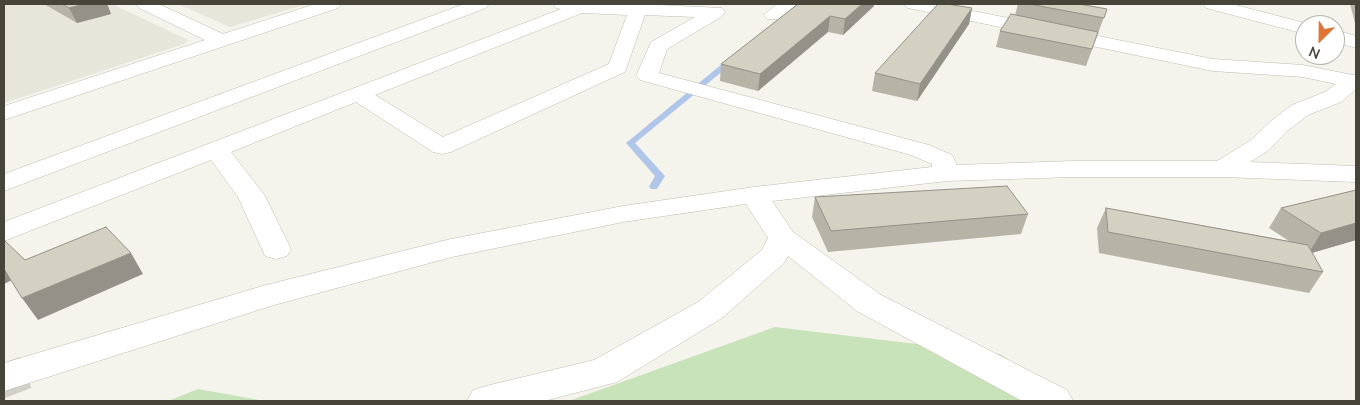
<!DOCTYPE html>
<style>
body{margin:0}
#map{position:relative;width:1360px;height:405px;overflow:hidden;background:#f4f3ec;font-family:Mulish,sans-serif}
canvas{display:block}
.frame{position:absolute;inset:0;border:5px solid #47453a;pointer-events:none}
.north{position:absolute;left:1295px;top:15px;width:50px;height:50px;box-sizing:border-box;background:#fff;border:1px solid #b5b5b0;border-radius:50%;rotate:203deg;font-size:14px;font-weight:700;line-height:20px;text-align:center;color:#47453a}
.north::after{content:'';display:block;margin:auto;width:18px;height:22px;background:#e17335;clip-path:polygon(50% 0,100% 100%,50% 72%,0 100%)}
</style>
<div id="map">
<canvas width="1360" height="405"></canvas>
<div class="frame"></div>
<div class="north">N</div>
</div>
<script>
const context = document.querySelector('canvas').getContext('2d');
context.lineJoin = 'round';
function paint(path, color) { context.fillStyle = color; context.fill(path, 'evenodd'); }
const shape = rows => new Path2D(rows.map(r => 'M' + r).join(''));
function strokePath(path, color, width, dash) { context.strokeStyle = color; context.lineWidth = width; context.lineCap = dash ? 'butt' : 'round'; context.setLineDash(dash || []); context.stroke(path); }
const residential = shape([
 [4,4,112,4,188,40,184,44,4,103],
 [178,4,307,4,230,27]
]);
const green = shape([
 [775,327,1000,354,1069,401,569,401],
 [198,389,265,401,168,401]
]);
const stream = shape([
 [728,59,731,59,735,61,635,143,665,176,657,189,651,189,649,187,655,176,626,143,728,59]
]);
const minorTunnel = shape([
 [4,363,19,401]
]);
const minor = shape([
 [136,4,159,4,223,34,315,4,341,4,338,8,4,120,4,106,205,40,139,8,136,4],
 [464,4,489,4,486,8,4,191,4,174,464,4],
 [553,4,638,4,722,8,725,12,721,17,667,49,659,73,929,145,952,155,957,165,1074,161,1217,161,1251,140,1271,121,1292,105,1325,92,1336,84,1303,77,1213,71,913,9,907,8,904,4,938,4,1213,59,1303,65,1353,75,1356,75,1356,89,1341,102,1308,115,1287,131,1269,150,1250,162,1356,166,1356,182,1222,177,1074,177,947,181,772,201,793,232,881,295,1067,390,1073,401,1022,401,857,311,788,256,784,263,722,318,617,382,544,401,467,401,473,390,486,386,594,360,698,302,762,250,768,238,746,204,623,222,452,257,274,305,4,391,4,363,266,285,451,239,623,206,754,187,932,167,932,164,911,155,640,80,636,76,651,42,695,17,645,15,625,72,451,152,442,154,433,152,356,102,231,152,265,196,291,249,287,256,276,259,265,256,238,197,211,160,4,241,4,222,561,9,556,8,553,4],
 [582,13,627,15,609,64,443,137,375,95,582,13],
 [777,4,797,4,779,19,767,19,764,15,777,4],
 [1203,4,1232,4,1312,25,1305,25,1305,34,1206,8,1203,4],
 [1335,30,1356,36,1356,48,1335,42,1335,30]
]);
const wall = shape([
 [44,4,107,4,111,14,77,23],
 [798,4,874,6,843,35,828,32,758,91,720,81,721,64],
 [1018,4,1079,4,1107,9,1086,66,996,47,1000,31,1015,15],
 [1350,4,1356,4,1356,27],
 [972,8,969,24,917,101,872,91,875,73],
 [1356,190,1356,240,1312,253,1323,272,1309,293,1099,253,1097,228,1106,208,1289,241,1269,228,1281,208],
 [815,197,1028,214,1021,234,828,252,812,217]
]);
const shadedWall = shape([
 [84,4,107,4,111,14,77,23,69,8],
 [862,4,874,4,874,6,843,35,845,19],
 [972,8,969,24,917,101,920,84],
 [830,16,828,32,758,91,760,74],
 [1356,223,1356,240,1308,254,1321,233],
 [131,253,143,274,38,320,22,298],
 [4,268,12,280,4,284]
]);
const building = shape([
 [62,4,84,4,69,8,62,4],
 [798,4,862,4,845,19,830,16,760,74,721,64,798,4],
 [938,4,947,4,972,8,920,84,875,73,938,4],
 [1029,4,1079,4,1107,9,1104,18,1029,4],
 [1011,14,1098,32,1092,49,1000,31,1011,14],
 [1007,186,1028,214,831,231,815,197,1007,186],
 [1356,190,1356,223,1321,233,1281,208,1356,190],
 [1106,208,1308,245,1323,272,1108,232,1106,208],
 [106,227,131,253,22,298,4,269,4,240,25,260,106,227]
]);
paint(residential, '#e7e6da');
paint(green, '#c8e3ba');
paint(stream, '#b0c6e9');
strokePath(minorTunnel, '#d1d0c8', 33, [33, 16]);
strokePath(minor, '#bebcaf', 1);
paint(minor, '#fff');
paint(wall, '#b6b4a7');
paint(shadedWall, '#949288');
paint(building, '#d4d1c2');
strokePath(building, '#949288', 1);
</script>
